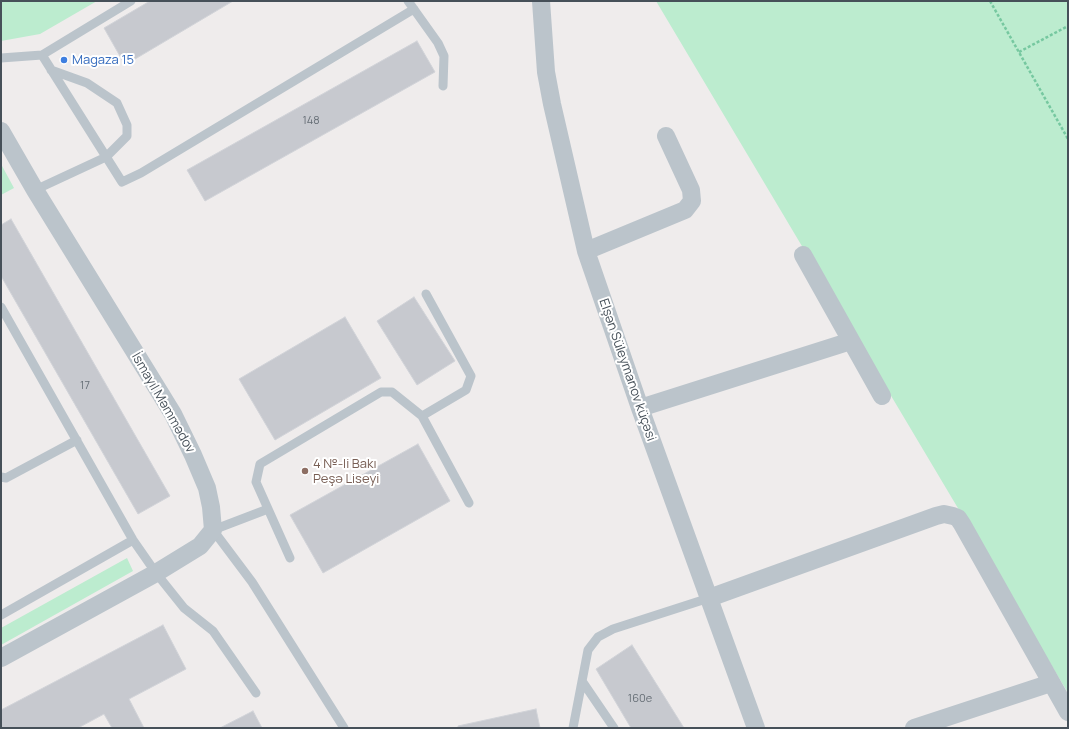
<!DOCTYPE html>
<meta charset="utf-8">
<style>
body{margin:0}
#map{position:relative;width:1069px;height:729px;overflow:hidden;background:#efecec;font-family:Manrope,sans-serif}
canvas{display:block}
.frame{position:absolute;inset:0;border:2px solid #465059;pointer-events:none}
</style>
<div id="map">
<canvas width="1069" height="729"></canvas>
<div class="frame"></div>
</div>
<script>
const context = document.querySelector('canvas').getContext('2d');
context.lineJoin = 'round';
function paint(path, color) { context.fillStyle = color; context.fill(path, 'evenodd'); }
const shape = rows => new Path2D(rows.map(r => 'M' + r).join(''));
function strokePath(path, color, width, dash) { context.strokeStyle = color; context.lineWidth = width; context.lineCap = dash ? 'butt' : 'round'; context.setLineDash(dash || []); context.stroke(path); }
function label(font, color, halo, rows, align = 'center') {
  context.font = font + ' Manrope,sans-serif'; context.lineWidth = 4; context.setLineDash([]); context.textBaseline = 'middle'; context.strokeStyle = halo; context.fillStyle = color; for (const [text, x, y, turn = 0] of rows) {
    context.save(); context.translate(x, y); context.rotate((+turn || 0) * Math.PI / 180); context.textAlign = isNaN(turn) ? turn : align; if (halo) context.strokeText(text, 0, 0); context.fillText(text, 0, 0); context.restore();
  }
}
const green = shape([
 [1,1,97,1,40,34,1,41],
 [656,1,1068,1,1068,693],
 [1,164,14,188,1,195],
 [127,558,133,571,1,645,1,628]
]);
const building = shape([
 [150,1,233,1,125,65,104,28,150,1],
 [417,41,435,72,205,201,187,170,417,41],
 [11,219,170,496,138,514,1,276,1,225,11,219],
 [414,297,455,361,417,385,377,321,414,297],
 [345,317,381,378,275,440,239,379,345,317],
 [418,444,450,501,323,573,290,515,418,444],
 [163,625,186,669,129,699,144,728,112,728,104,714,78,728,1,728,1,710,163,625],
 [632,645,684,728,631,728,596,669,632,645],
 [536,709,540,728,458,728,458,726,536,709],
 [253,711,262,728,220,728,253,711]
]);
const path = shape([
 [990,1,1068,139],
 [1019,52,1068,26]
]);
const lane = shape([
 [408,1,438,43,444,56,443,86],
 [42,55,122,182,141,173,414,9],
 [1,58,42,55,131,1],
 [35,190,106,157,127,136,127,125,117,103,87,83,51,70],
 [1,307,133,540,156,573,184,608,213,631,256,693],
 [422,416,466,390,471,376,426,294],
 [1,477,6,478,77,440],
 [268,509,213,530,252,582,344,728],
 [290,558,256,482,260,464,381,392,392,392,422,416,469,503],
 [1,615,133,540],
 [582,681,614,728],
 [573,728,588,650,598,637,613,629,709,598]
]);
const street = shape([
 [541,1,546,72,552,104,586,251,640,408,756,728],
 [1,131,35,190,173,414,193,455,207,488,211,507,213,530,200,546,156,573,1,658],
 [586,251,685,210,692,201,691,190,666,136],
 [803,255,882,396],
 [640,408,851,341],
 [709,598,936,516,944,514,953,516,958,518,962,524,1068,712],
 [914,728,1051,683]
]);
const markers = [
 [64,60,4,"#3f7fe0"],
 [305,471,4,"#8d6e63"]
];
const numberNames = [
 ["148",311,121],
 ["17",85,386],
 ["160e",640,699]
];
const shopNames = [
 ["Magaza 15",72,60]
];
const streetNames = [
 ["Elşən Süleymanov küçəsi",627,370,71],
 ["İsmayıl Məmmədov",163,403,60]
];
const educationNames = [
 ["4 №-li Bakı",313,464],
 ["Peşə Liseyi",313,479]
];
paint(green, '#bceccf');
paint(building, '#c7c9cf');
strokePath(building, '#d1d3d8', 1);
strokePath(path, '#76c8a0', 2.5, [3, 2]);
strokePath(lane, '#bbc4cb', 9);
strokePath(street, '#bbc4cb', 18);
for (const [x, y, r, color] of markers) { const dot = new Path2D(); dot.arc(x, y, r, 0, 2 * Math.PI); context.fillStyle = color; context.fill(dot); strokePath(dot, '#fff', 1.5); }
label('11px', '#666e76', null, numberNames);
label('13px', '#366cbe', '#fff', shopNames, 'left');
label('13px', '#465059', '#fff', streetNames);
label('13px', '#785e54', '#fff', educationNames, 'left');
</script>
